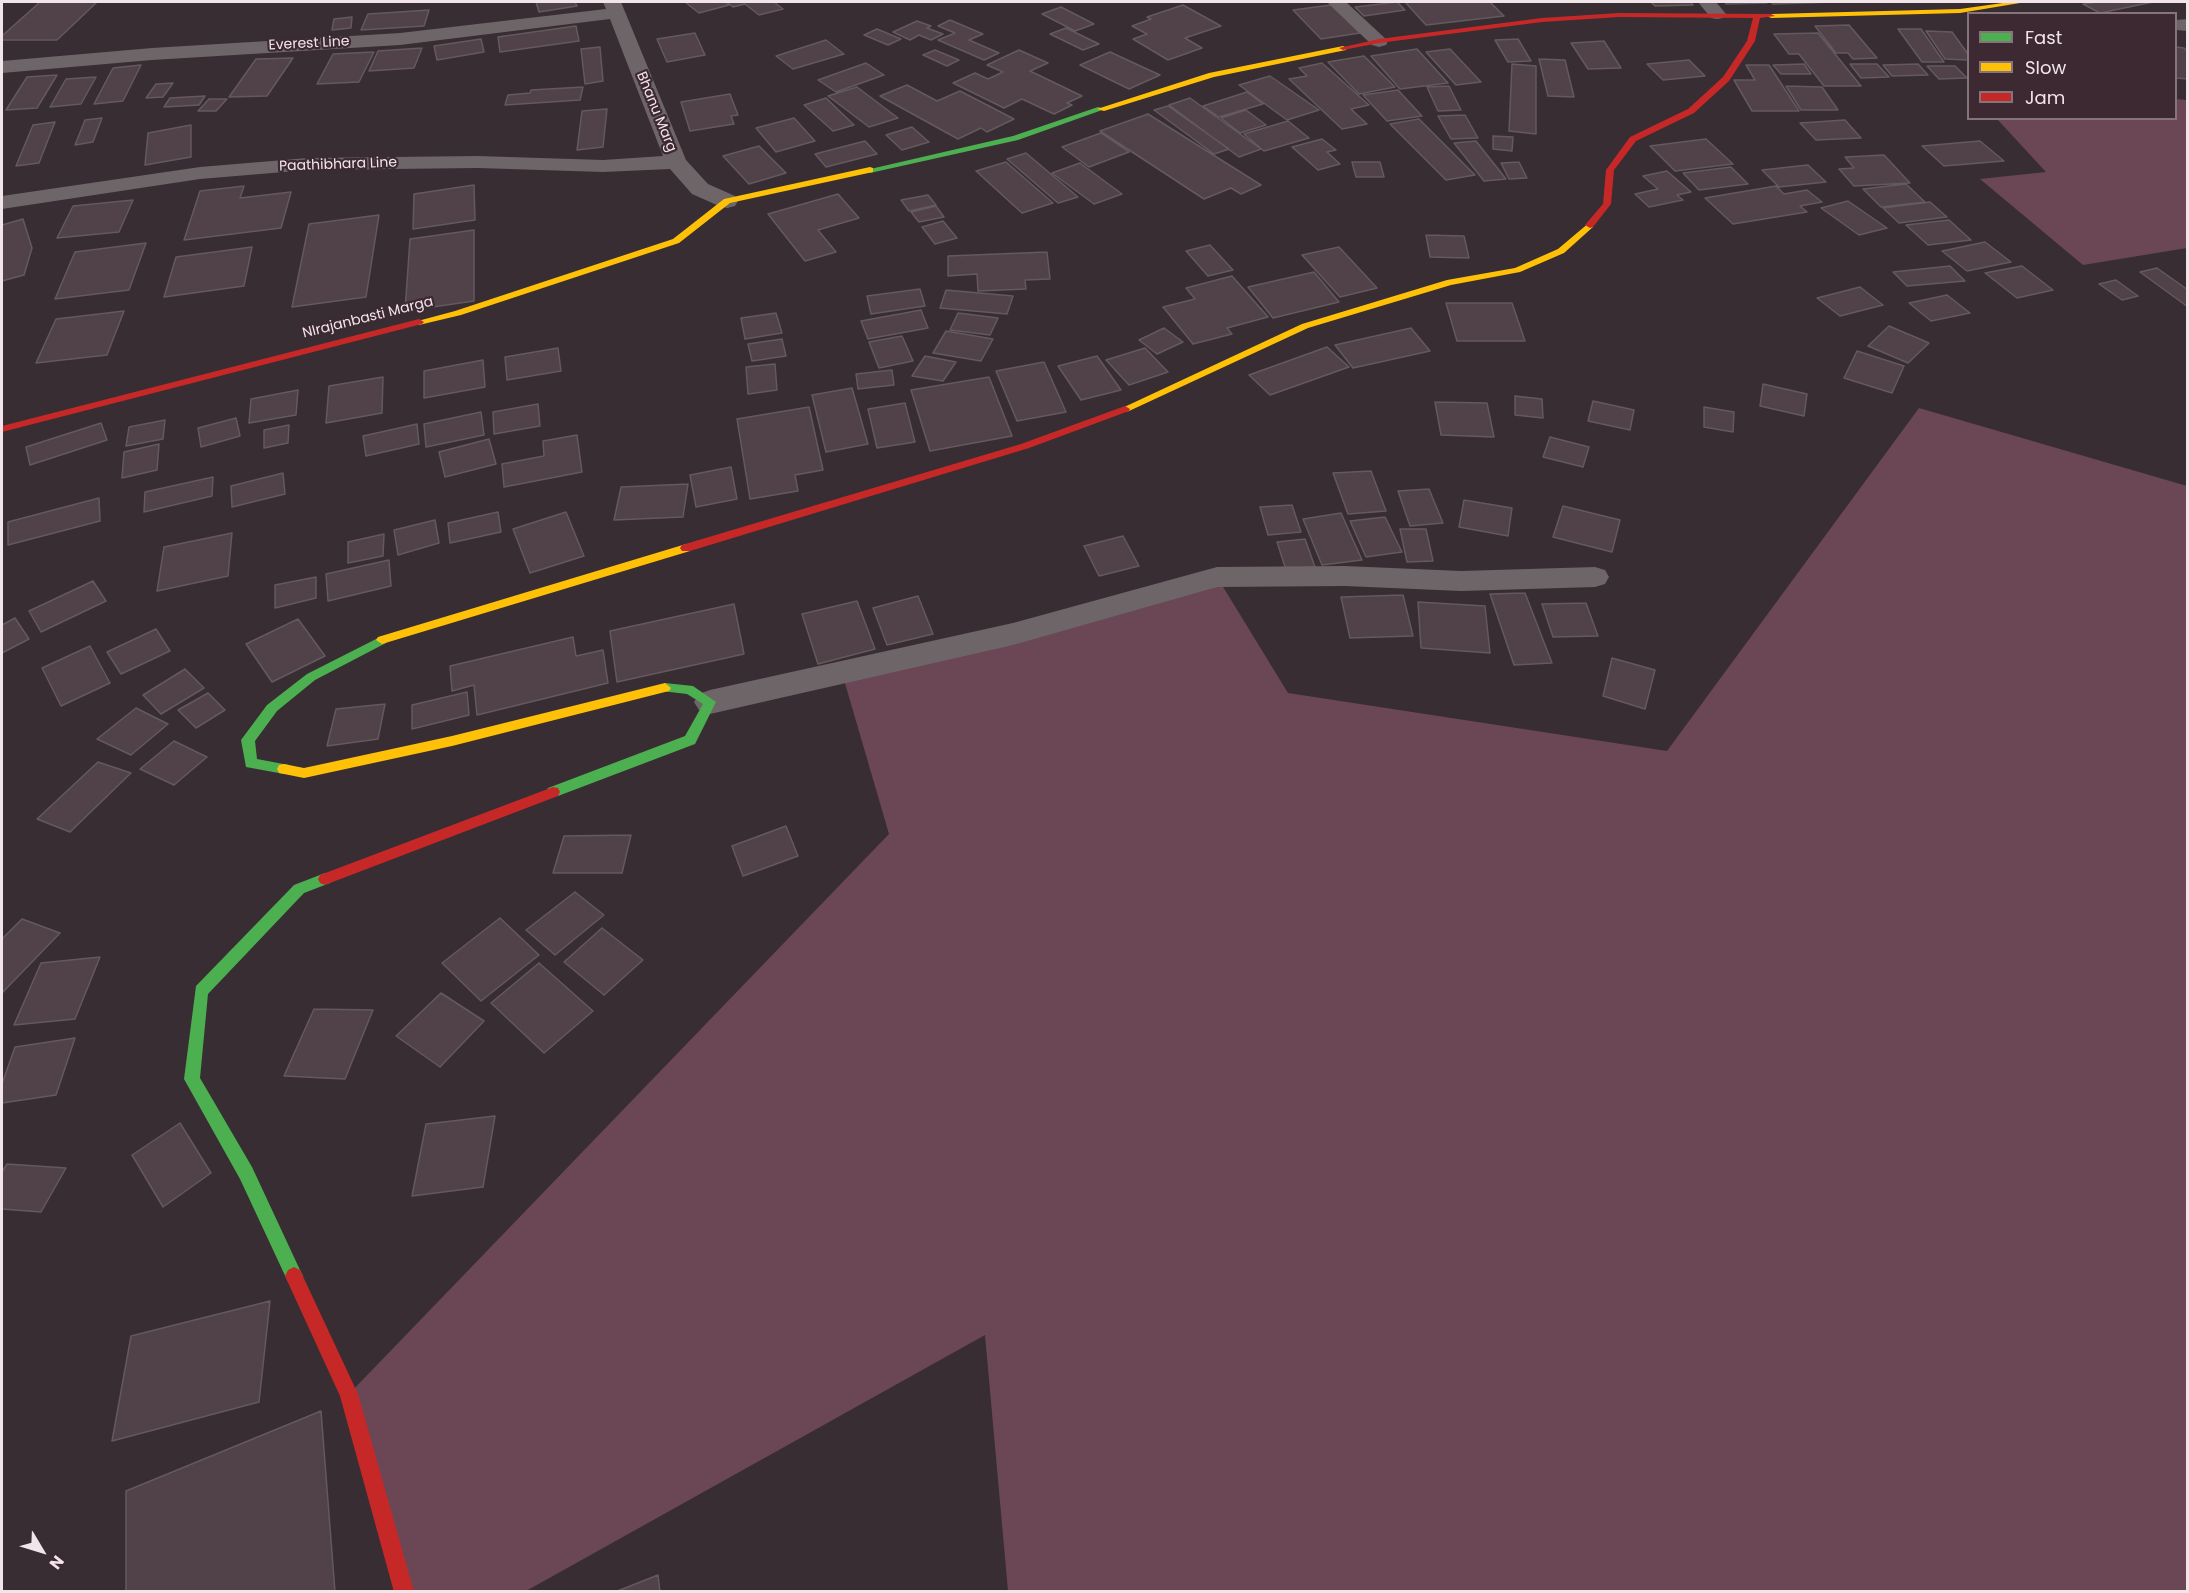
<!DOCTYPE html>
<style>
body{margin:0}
#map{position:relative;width:2189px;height:1593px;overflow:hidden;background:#382d32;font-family:Poppins,sans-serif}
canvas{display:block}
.frame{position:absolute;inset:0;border:3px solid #f2e5e9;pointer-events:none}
.legend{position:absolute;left:1967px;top:12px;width:210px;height:108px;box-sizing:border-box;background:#3c2931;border:2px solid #85747b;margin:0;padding:8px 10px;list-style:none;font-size:18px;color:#f2e5e9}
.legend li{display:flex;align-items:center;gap:12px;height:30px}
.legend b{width:30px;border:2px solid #85747b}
.north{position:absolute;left:12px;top:1521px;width:60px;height:60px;-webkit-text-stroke:4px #3c2931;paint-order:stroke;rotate:128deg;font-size:16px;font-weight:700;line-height:24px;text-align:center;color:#f2e5e9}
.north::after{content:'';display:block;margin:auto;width:21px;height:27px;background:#f2e5e9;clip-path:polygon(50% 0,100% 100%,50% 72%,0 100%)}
</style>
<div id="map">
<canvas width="2189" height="1593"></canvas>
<div class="frame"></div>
<ul class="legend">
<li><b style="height:8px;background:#4caf50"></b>Fast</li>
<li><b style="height:8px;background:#ffc107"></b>Slow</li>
<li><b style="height:8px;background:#c62828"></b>Jam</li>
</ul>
<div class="north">N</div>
</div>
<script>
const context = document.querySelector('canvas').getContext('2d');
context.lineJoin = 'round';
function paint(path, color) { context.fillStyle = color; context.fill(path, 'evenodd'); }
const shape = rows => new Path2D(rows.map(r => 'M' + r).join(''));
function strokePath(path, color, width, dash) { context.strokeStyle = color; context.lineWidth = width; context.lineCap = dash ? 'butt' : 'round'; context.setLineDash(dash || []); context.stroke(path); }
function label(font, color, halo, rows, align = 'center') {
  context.font = font + ' Poppins,sans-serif'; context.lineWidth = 4.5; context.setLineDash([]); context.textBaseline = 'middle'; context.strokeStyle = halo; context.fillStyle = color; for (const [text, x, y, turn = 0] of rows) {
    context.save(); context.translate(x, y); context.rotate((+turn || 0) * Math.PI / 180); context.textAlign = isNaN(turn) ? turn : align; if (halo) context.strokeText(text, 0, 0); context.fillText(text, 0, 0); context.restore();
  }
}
const green = shape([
 [2176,99,2187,100,2187,248,2083,265,1980,179,2046,172,1997,119,2176,118],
 [1919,408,2187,486,2187,1591,1008,1591,985,1335,526,1591,404,1591,349,1394,889,834,842,673,1217,577,1288,693,1667,751]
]);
const building = shape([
 [40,2,97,2,57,40,2,40,2,36,40,2],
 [536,2,575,2,577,6,539,12,536,2],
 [685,2,725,2,729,5,699,13,685,2],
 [727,2,774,2,783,9,759,15,745,4,733,7,727,2],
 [1397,2,1405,10,1364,16,1355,7,1397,2],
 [1405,2,1490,2,1504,16,1426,25,1405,2],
 [1651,2,1690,2,1693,5,1655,6,1651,2],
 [1725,2,1765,2,1767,3,1726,4,1725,2],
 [1770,2,1836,2,1773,4,1770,2],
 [2097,2,2153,2,2100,13,2083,4,2097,2],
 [1183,5,1221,26,1185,38,1202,48,1168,60,1133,39,1147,34,1132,26,1151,19,1147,17,1183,5],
 [1331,5,1360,33,1321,39,1293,10,1331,5],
 [1061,7,1094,24,1075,31,1042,14,1061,7],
 [429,10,424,26,361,30,368,14,429,10],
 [352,17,351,28,332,30,334,19,352,17],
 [950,20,983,34,969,40,999,53,984,60,938,40,955,33,938,26,950,20],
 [917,21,931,26,927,28,943,34,931,40,919,35,910,40,893,32,917,21],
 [1849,25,1877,58,1853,59,1848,53,1836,53,1815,26,1849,25],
 [576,26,579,41,500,52,498,37,576,26],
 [1066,28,1099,44,1083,50,1050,34,1066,28],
 [877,29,901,39,888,45,864,35,877,29],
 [1898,29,1921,29,1944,62,1922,62,1898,29],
 [1926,31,1952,32,1968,54,1968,60,1945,59,1926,31],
 [695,33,705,55,667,62,657,39,695,33],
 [1818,33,1861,86,1824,86,1799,54,1789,54,1774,34,1818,33],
 [481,39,484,52,437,60,434,46,481,39],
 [1518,39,1531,61,1508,62,1495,40,1518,39],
 [826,40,844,54,793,69,776,56,826,40],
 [1604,41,1621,68,1588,69,1571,43,1604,41],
 [600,47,603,81,585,84,581,49,600,47],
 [2176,47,2184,48,2188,52,2188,79,2176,78,2176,47],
 [422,48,414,68,369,71,378,51,422,48],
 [1417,49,1448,83,1400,89,1371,56,1417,49],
 [1450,49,1481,82,1456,85,1426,52,1450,49],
 [935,50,959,60,947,66,923,55,935,50],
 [1019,50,1048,63,1030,71,1082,96,1067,103,1072,105,1054,114,1022,99,1004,108,953,83,975,73,988,79,1003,72,987,65,1019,50],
 [374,52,359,82,317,84,333,54,374,52],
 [1110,52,1160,75,1129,89,1080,65,1110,52],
 [1364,56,1395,87,1359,94,1328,62,1364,56],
 [293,58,267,96,229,97,256,59,293,58],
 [1539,59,1565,60,1574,97,1548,96,1539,59],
 [1689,60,1705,76,1663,80,1647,64,1689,60],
 [866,63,884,75,836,92,818,80,866,63],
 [1322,63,1369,105,1351,109,1367,124,1342,129,1289,79,1307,76,1299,68,1322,63],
 [1512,64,1536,66,1536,134,1509,131,1512,64],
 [1804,64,1811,74,1781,74,1773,65,1804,64],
 [1850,64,1877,64,1889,77,1861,78,1850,64],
 [1918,64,1928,75,1892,76,1883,65,1918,64],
 [141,65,123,101,94,104,113,68,141,65],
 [1746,65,1769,65,1799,111,1752,111,1734,80,1755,80,1746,65],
 [1927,66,1955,66,1967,78,1939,79,1927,66],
 [57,75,37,108,6,110,27,77,57,75],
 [1270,76,1319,110,1287,120,1239,85,1270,76],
 [96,77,81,104,50,107,66,79,96,77],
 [173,83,163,97,146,98,156,84,173,83],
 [907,85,937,101,960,91,1014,119,987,132,981,128,958,139,880,96,907,85],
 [1449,86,1461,110,1438,111,1427,87,1449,86],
 [1786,86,1822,87,1838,110,1801,110,1786,86],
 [583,87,580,100,505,105,508,95,530,93,531,90,583,87],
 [857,87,898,118,869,127,828,96,857,87],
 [1398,90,1422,116,1387,121,1363,95,1398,90],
 [1247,92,1263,104,1219,117,1203,106,1247,92],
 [730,94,738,115,731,116,734,124,690,131,681,102,730,94],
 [205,96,199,105,164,107,170,98,205,96],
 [826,98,854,125,833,131,804,105,826,98],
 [1190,98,1261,149,1239,157,1169,105,1190,98],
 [209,99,227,99,216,111,198,111,209,99],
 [1168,106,1229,149,1214,154,1154,110,1168,106],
 [607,109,603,147,577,150,582,111,607,109],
 [1246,110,1266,125,1240,133,1221,118,1246,110],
 [1148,114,1261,185,1241,194,1231,188,1204,199,1100,131,1148,114],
 [1465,115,1478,138,1451,139,1438,116,1465,115],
 [102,118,93,142,75,145,85,120,102,118],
 [794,118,815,141,776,152,756,128,794,118],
 [1419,119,1475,175,1446,180,1390,124,1419,119],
 [1845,120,1861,138,1816,140,1800,123,1845,120],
 [1288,121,1309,138,1264,151,1244,134,1288,121],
 [55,122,39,163,16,166,33,125,55,122],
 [191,125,191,157,145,165,148,133,191,125],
 [912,127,929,142,902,150,886,135,912,127],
 [1101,133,1129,152,1089,167,1062,147,1101,133],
 [1493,136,1513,137,1512,151,1493,149,1493,136],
 [1322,139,1336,150,1327,152,1340,164,1318,170,1292,147,1322,139],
 [1706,139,1733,164,1675,171,1650,146,1706,139],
 [865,141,877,154,826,167,815,154,865,141],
 [1476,141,1506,179,1484,181,1454,143,1476,141],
 [1980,141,2004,161,1944,166,1922,146,1980,141],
 [759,146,786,173,749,184,723,156,759,146],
 [1026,153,1078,197,1058,203,1007,159,1026,153],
 [1884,155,1910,183,1854,186,1839,169,1854,168,1845,157,1884,155],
 [1006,162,1053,203,1022,213,976,171,1006,162],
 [1352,162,1380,162,1384,177,1356,177,1352,162],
 [1519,162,1527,178,1509,179,1501,163,1519,162],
 [1080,163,1122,194,1094,204,1052,173,1080,163],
 [1808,165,1826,182,1779,187,1762,170,1808,165],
 [1731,167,1748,184,1699,190,1683,173,1731,167],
 [1667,171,1691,192,1677,195,1683,200,1649,207,1635,194,1658,189,1643,176,1667,171],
 [1906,184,1925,202,1881,207,1863,189,1906,184],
 [474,185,475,220,413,229,414,194,474,185],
 [244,186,240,198,291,192,281,228,184,240,200,191,244,186],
 [1776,186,1784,194,1807,190,1822,202,1800,206,1807,212,1733,224,1705,198,1776,186],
 [838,194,859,218,818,230,836,252,805,261,768,214,838,194],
 [928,195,936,205,909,211,901,200,928,195],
 [133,200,119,232,57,238,73,206,133,200],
 [1848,201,1887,228,1859,235,1821,208,1848,201],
 [1930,202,1947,217,1899,223,1883,208,1930,202],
 [936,206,944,217,919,222,911,212,936,206],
 [379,215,366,297,292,307,309,224,379,215],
 [23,219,32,248,24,275,2,281,2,225,23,219],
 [1949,220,1971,240,1928,245,1906,225,1949,220],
 [943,221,957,238,935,244,922,227,943,221],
 [474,230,474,301,405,311,410,239,474,230],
 [1426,235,1464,236,1469,258,1430,257,1426,235],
 [1985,242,2011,262,1967,271,1942,251,1985,242],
 [146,243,129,290,55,299,75,252,146,243],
 [1210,245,1233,270,1208,276,1186,251,1210,245],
 [252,247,244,286,164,297,176,257,252,247],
 [1339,247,1377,288,1340,297,1302,255,1339,247],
 [1047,252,1050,279,1025,280,1026,289,978,291,977,274,948,276,948,256,1047,252],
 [1950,266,1965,281,1907,286,1893,272,1950,266],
 [2022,266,2053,290,2017,298,1985,273,2022,266],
 [2157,268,2188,290,2188,307,2140,272,2157,268],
 [1314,272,1339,302,1273,318,1248,287,1314,272],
 [1232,276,1268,317,1227,328,1232,334,1193,344,1163,307,1195,299,1186,288,1232,276],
 [2116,280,2138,296,2122,300,2099,284,2116,280],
 [1860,287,1883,305,1840,316,1817,298,1860,287],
 [920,289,925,306,871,314,867,296,920,289],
 [946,290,1013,296,1007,314,940,308,946,290],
 [1947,295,1970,313,1931,321,1909,303,1947,295],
 [1446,303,1512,303,1525,341,1457,341,1446,303],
 [921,310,928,328,868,339,861,321,921,310],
 [124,311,107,355,36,363,56,319,124,311],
 [776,313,782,333,745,339,741,318,776,313],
 [958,313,998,318,990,335,950,330,958,313],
 [1889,326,1929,343,1908,363,1868,346,1889,326],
 [1164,328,1183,342,1157,354,1139,340,1164,328],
 [1411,328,1430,351,1353,368,1335,345,1411,328],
 [946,331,993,339,981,361,933,353,946,331],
 [902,336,913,361,879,368,869,342,902,336],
 [782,339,786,356,752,361,748,344,782,339],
 [1327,347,1349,367,1270,395,1249,375,1327,347],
 [558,348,561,371,507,380,505,357,558,348],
 [1145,348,1168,372,1129,385,1106,360,1145,348],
 [1857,351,1904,366,1892,393,1844,378,1857,351],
 [925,356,956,362,943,381,912,376,925,356],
 [1097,356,1121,390,1081,400,1058,366,1097,356],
 [483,360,485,387,424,398,424,371,483,360],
 [1044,362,1066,412,1017,421,996,371,1044,362],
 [775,364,777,390,748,394,746,367,775,364],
 [892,370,894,385,858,389,856,374,892,370],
 [383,377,382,413,326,423,329,386,383,377],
 [989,377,1012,436,930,451,911,390,989,377],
 [1763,384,1807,394,1804,416,1760,406,1763,384],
 [852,388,868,444,826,452,812,395,852,388],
 [298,390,296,415,249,423,251,399,298,390],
 [1515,396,1542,399,1543,418,1515,415,1515,396],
 [1593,401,1634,410,1630,430,1588,421,1593,401],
 [1435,402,1487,403,1494,437,1441,435,1435,402],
 [905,403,915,442,877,448,868,409,905,403],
 [538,404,540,426,494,434,493,412,538,404],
 [809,407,823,470,795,475,798,491,750,499,737,419,809,407],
 [1704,407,1734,412,1733,432,1704,427,1704,407],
 [481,412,484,435,426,447,424,424,481,412],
 [236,418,240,436,201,447,198,428,236,418],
 [165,420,163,439,126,446,129,427,165,420],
 [101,423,107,440,30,465,26,447,101,423],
 [417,424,419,444,366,456,363,436,417,424],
 [289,425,288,443,264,448,264,430,289,425],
 [577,435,582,472,504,487,502,464,544,456,543,441,577,435],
 [1550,437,1589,447,1583,467,1543,457,1550,437],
 [489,439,496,464,445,477,439,452,489,439],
 [159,444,157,470,122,478,124,452,159,444],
 [731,467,737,499,696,507,690,475,731,467],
 [1371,471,1386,511,1348,514,1333,473,1371,471],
 [283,473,285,494,232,507,231,486,283,473],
 [213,477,212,496,144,512,145,492,213,477],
 [688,484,683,517,614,520,621,487,688,484],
 [1429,489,1443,523,1410,526,1398,491,1429,489],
 [99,498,100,521,8,545,8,522,99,498],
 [1464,500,1512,508,1508,536,1459,527,1464,500],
 [1292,505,1301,532,1268,535,1260,507,1292,505],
 [1563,506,1620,520,1612,552,1553,537,1563,506],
 [498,512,501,532,450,543,448,523,498,512],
 [566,512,584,556,530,573,513,529,566,512],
 [1341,513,1362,560,1322,565,1303,519,1341,513],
 [1385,517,1402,552,1366,557,1350,521,1385,517],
 [435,520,439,543,398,555,394,530,435,520],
 [1400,529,1426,529,1433,561,1407,562,1400,529],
 [232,533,228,576,157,591,164,547,232,533],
 [384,534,383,556,348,563,348,542,384,534],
 [1123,536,1139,566,1099,576,1084,546,1123,536],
 [1305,539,1315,567,1286,570,1277,542,1305,539],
 [389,560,391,586,328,601,326,574,389,560],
 [316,577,316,598,275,608,275,585,316,577],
 [93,581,106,601,41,632,29,611,93,581],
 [1525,593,1552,663,1514,665,1490,594,1525,593],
 [1403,595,1413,636,1350,638,1341,597,1403,595],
 [918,596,933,634,887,645,873,608,918,596],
 [857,601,875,649,818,664,802,614,857,601],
 [1418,602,1485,606,1490,653,1421,648,1418,602],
 [1586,603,1598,636,1553,637,1542,604,1586,603],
 [734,604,744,654,617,682,610,631,734,604],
 [15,618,29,639,2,653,2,625,15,618],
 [298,619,325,656,272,682,246,644,298,619],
 [156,629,170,651,121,674,107,652,156,629],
 [573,637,576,656,603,650,608,683,477,715,474,685,452,691,450,666,573,637],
 [90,646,110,683,61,706,42,668,90,646],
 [1612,658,1655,670,1645,709,1603,696,1612,658],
 [185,669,204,688,161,714,143,695,185,669],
 [467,692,469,715,412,729,412,705,467,692],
 [208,693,225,710,196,728,178,710,208,693],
 [385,704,378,739,327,746,336,709,385,704],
 [136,708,168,724,131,755,97,739,136,708],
 [174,741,207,757,174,785,140,769,174,741],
 [98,762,131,773,70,832,37,819,98,762],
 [786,826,798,856,743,876,732,846,786,826],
 [631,835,622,873,553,873,564,836,631,835],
 [575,892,604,915,555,955,526,930,575,892],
 [500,918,539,955,481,1001,442,963,500,918],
 [22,919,60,933,2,993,2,939,22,919],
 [602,928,643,960,604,995,564,962,602,928],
 [100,957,75,1019,14,1025,41,963,100,957],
 [539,963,593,1011,544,1053,491,1003,539,963],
 [441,993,484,1021,440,1067,396,1036,441,993],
 [314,1009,373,1010,345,1079,284,1076,314,1009],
 [75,1038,56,1095,2,1103,2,1084,15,1047,75,1038],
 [495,1116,483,1187,412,1196,426,1124,495,1116],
 [180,1123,211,1173,163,1207,132,1155,180,1123],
 [7,1164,66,1168,41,1212,2,1209,2,1172,7,1164],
 [270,1301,259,1402,112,1441,131,1336,270,1301],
 [321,1411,335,1592,126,1592,126,1491,321,1411],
 [658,1575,660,1592,615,1592,658,1575]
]);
const street = shape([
 [603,2,621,2,686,160,708,184,735,196,738,201,735,206,727,208,719,206,692,194,670,169,603,172,478,168,308,170,200,179,2,209,2,196,200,167,308,158,478,156,603,160,663,156,610,19,400,45,152,60,2,73,2,61,152,48,400,33,606,9,603,2],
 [1327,2,1346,2,1388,41,1386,45,1379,47,1372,45,1327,2],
 [1698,2,1716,2,1726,14,1723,18,1717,19,1711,18,1698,2],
 [2188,19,2188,31,2176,30,2176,20,2188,19],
 [1345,566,1461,571,1595,567,1605,570,1609,577,1605,584,1595,587,1461,591,1345,586,1217,587,1013,645,710,714,699,710,694,702,699,694,710,690,1013,623,1217,567,1345,566]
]);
const fast = shape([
 [1098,107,1105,109,1018,140,870,173,866,170,1013,136,1098,107],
 [382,636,388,640,386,643,315,680,277,711,255,741,257,759,289,765,291,769,289,773,284,774,246,767,241,740,267,705,307,674,382,636],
 [665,683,693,686,716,702,695,744,558,796,548,796,546,792,548,788,685,736,703,704,687,694,661,691,659,688,665,683],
 [325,873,330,875,332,879,330,883,304,893,208,994,200,1078,252,1167,300,1270,303,1276,300,1282,294,1285,288,1282,240,1179,184,1079,196,986,294,885,325,873]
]);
const slow = shape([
 [2010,2,2026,2,1960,13,1771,18,1767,16,1771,14,1960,9,2010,2],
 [1343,46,1347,48,1346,50,1214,77,1104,111,1097,109,1209,73,1343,46],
 [870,167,873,168,873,172,730,203,679,243,461,315,419,325,414,322,455,311,673,239,724,199,870,167],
 [1590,222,1593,223,1593,227,1564,253,1520,272,1451,285,1308,328,1129,411,1125,412,1120,409,1302,324,1447,280,1515,268,1558,249,1590,222],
 [686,544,690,545,692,548,690,551,382,644,376,640,378,637,686,544],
 [665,683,671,688,669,691,452,746,304,778,279,773,277,769,279,765,284,764,304,768,452,736,665,683]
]);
const jam = shape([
 [1619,13,1771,14,1775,16,1760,18,1755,41,1729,81,1694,113,1636,141,1614,170,1611,204,1593,227,1590,228,1585,225,1603,204,1606,170,1630,137,1688,109,1723,77,1747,41,1753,18,1619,17,1542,22,1379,43,1343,50,1339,48,1379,39,1542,18,1619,13],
 [419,319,424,322,422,324,2,432,2,426,419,319],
 [1125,406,1130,409,1129,411,1029,448,690,551,682,551,680,548,682,545,1021,444,1125,406],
 [553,787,558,788,560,792,558,796,330,883,325,885,320,883,318,879,320,875,553,787],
 [294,1267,300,1270,358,1394,414,1592,394,1592,340,1396,285,1276,288,1270,294,1267]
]);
const farStreetnames = [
 ["Everest Line",309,44,-3],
 ["Bhanu Marg",656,112,68],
 ["Paathibhara Line",338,165,-2],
 ["NIrajanbasti Marga",368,318,-14]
];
paint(green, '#6b4756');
paint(building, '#504248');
strokePath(building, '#635a5e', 1.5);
paint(street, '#6e6569');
paint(fast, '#4caf50');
paint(slow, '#ffc107');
paint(jam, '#c62828');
label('14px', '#f2e5e9', '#3c2931', farStreetnames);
</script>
